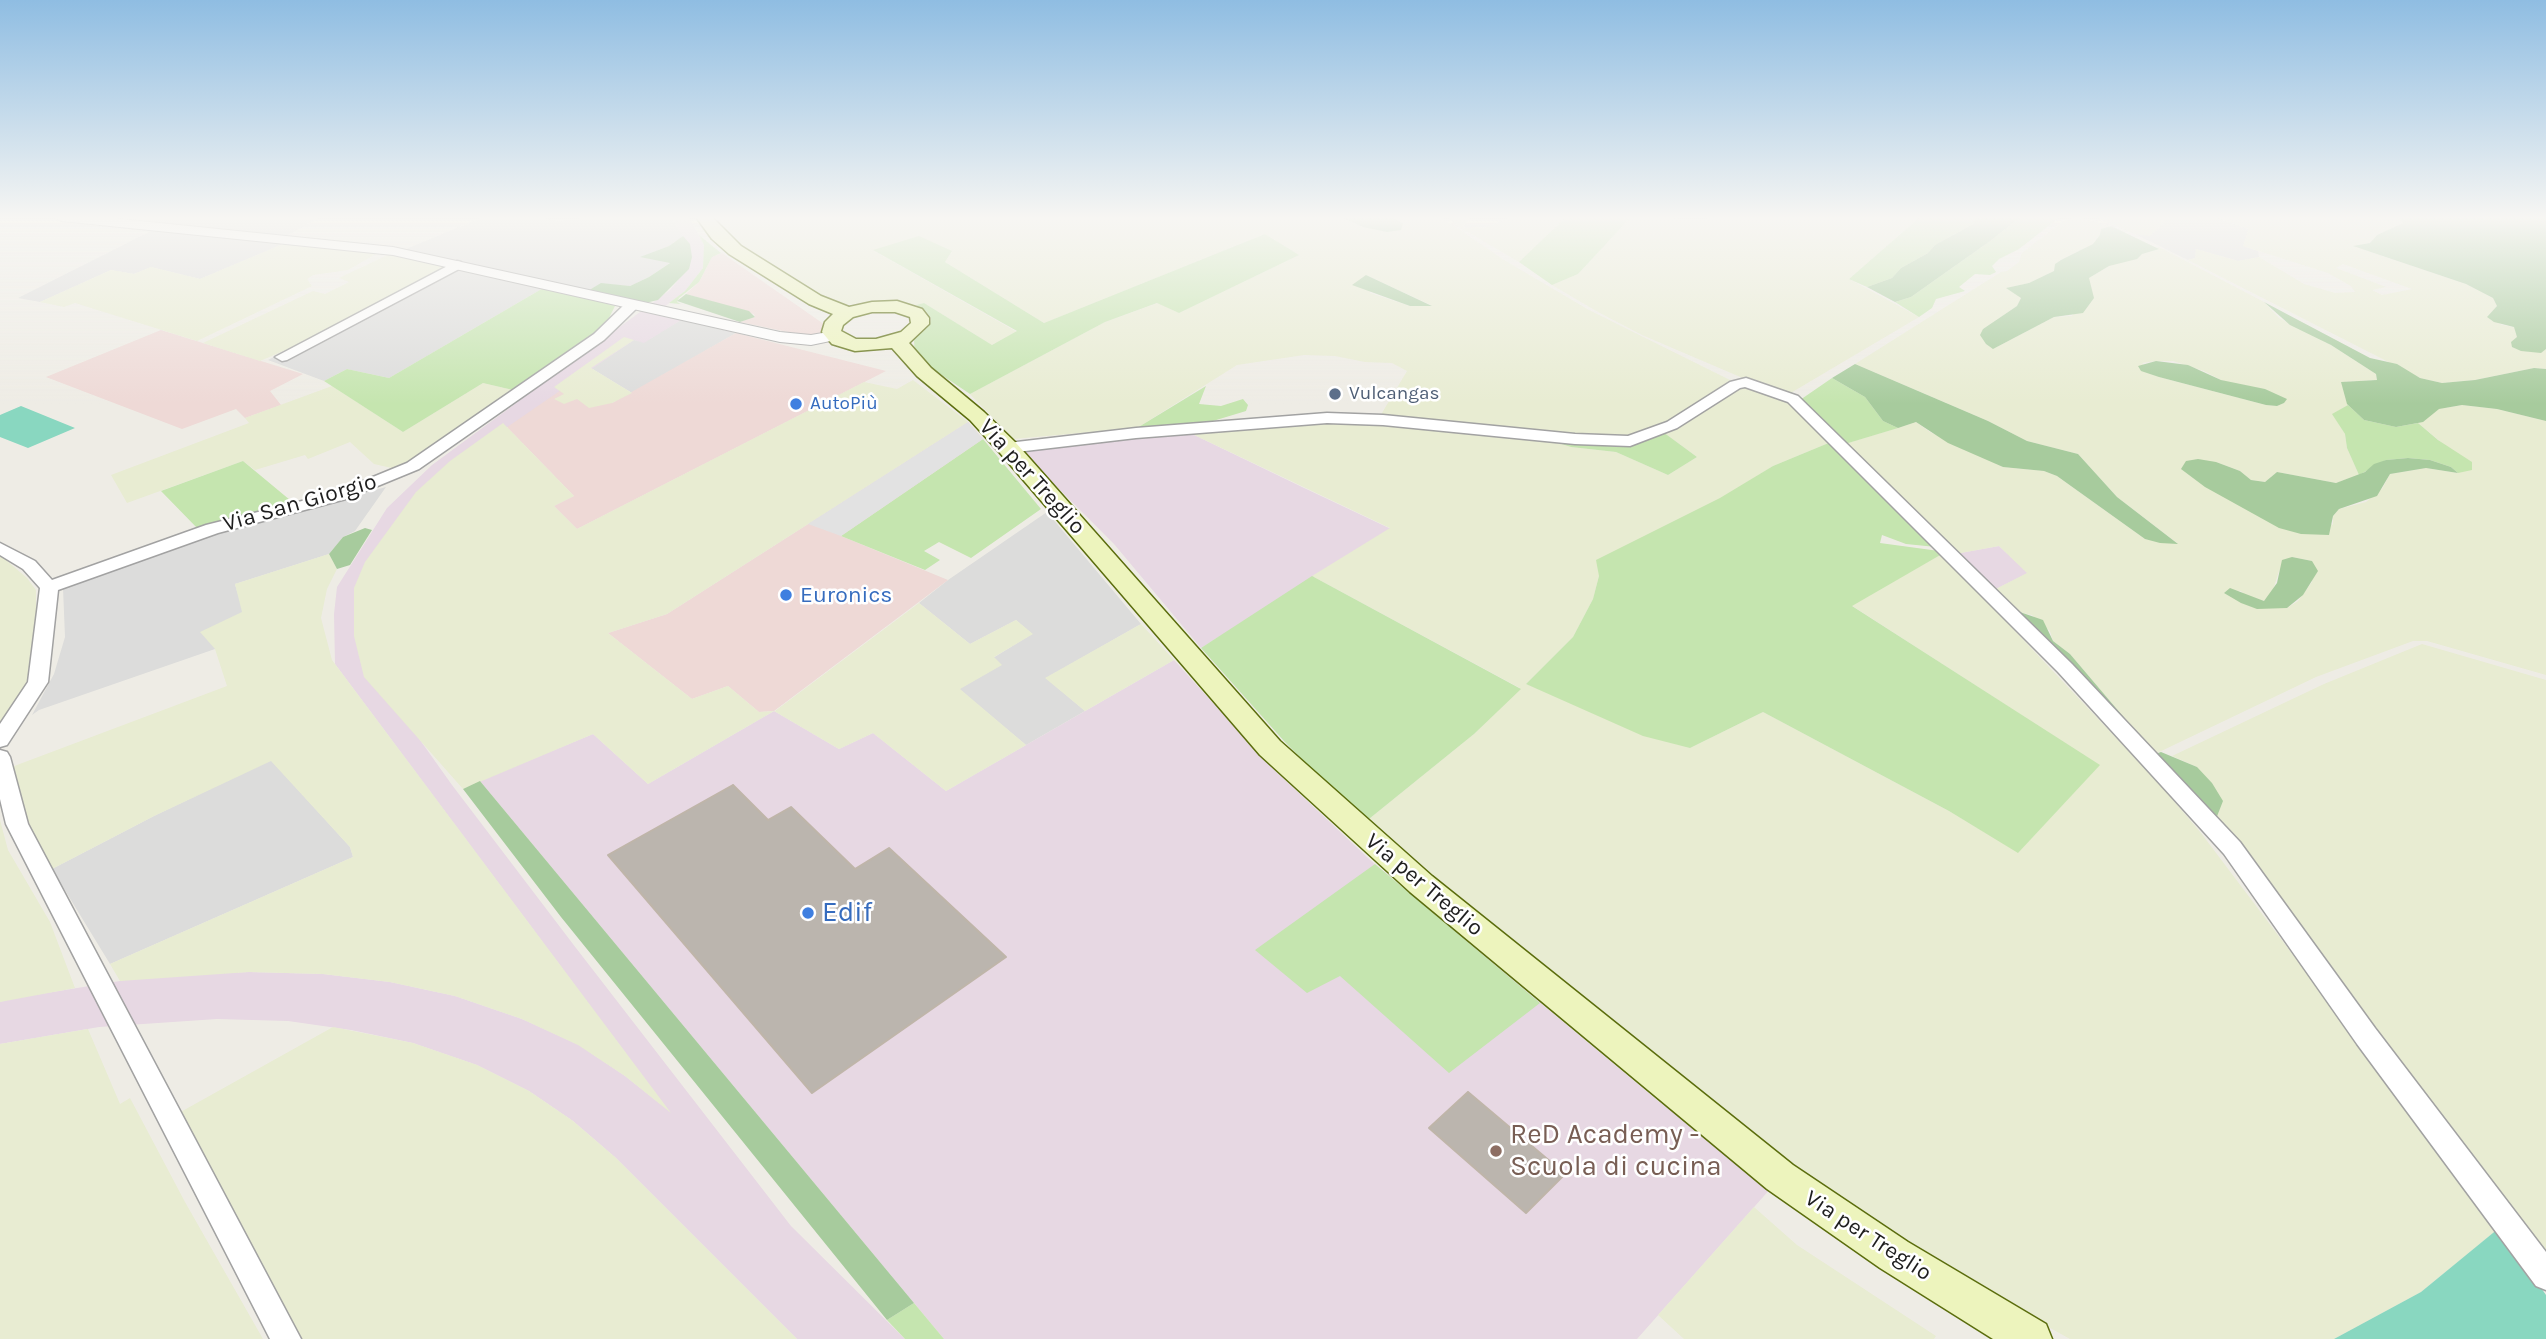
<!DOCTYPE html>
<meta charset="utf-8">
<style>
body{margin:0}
canvas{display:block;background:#eeece5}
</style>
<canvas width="2546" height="1339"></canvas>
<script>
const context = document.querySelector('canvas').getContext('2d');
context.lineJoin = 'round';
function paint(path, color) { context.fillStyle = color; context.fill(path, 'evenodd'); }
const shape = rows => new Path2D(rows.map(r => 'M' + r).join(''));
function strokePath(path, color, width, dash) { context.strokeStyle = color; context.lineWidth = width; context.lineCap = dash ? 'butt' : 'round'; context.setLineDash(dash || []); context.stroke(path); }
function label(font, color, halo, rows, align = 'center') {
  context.font = font + ' Karla,sans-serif'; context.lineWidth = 5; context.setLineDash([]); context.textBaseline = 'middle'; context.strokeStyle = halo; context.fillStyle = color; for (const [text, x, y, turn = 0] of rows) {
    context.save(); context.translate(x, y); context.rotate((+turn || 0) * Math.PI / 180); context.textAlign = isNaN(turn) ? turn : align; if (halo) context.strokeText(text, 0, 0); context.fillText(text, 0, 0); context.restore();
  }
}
const residential = shape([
 [96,217,320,217,286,236],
 [483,217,540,217,557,221,587,217,671,217,683,236,669,246,642,257,671,262,649,277,630,286,601,284,586,292,404,250],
 [2169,217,2214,217,2249,229,2243,246,2258,251,2259,257,2238,261,2196,249,2195,258,2188,260,2135,234,2152,235],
 [157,228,290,241,200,279,151,267,134,274,111,270,40,302,18,298],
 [450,266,545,287,389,378,347,369,324,381,268,360],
 [681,320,736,333,632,393,591,368,634,340,644,342],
 [386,487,355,531,343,537,329,554,235,584,243,612,215,649,39,710,32,715,54,674,65,637,63,588,220,533],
 [1047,512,1141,624,1046,678,1085,711,1026,745,959,689,1001,665,993,658,1032,634,1016,620,970,644,919,603,948,580],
 [271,760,350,847,353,857,110,964,52,869,154,816]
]);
const commercial = shape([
 [722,253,828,327,827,334,812,337,740,322,755,317,754,314,686,294,699,282,712,257],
 [161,330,303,374,270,391,281,405,245,418,236,409,182,429,46,377],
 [736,333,886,371,577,529,554,506,574,496,503,423,554,387,577,399,612,403],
 [968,422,983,439,841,536,948,580,774,711,759,712,728,686,692,699,608,633,667,614]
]);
const industrial = shape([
 [671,217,689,217,704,245,703,268,685,291,655,314,681,320,644,343,634,340,449,467,361,657,452,785,576,948,791,1226,905,1339,797,1339,616,1158,573,1121,529,1091,477,1065,413,1043,351,1030,288,1021,217,1019,99,1027,0,1044,0,1002,10,999,126,980,183,975,249,972,323,974,390,982,455,996,522,1019,579,1045,625,1076,668,1110,335,664,334,614,337,587,387,508,432,465,670,290,687,269,689,247],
 [1188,432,1302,487,1391,529,1201,648,1114,544,1020,450],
 [1999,546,2028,573,1992,591,1955,554],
 [1174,660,1270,766,1384,873,1657,1100,1771,1188,1637,1339,944,1339,480,781,593,734,648,784,774,711,839,749,873,733,946,791]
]);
const farmland = shape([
 [715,217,1341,217,1363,227,1403,224,1390,217,1441,217,1504,260,1589,310,1732,381,1670,422,1633,435,1590,436,1379,418,1407,371,1392,363,1365,362,1335,356,1304,355,1237,365,1137,428,1013,439,970,394,1105,322,1158,303,1179,313,1299,255,1265,234,1044,323,945,262,952,252,874,251,1017,332,992,345,924,303,916,305,875,301,837,306,775,270,733,239],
 [1366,275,1431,305,1431,306,1410,306,1370,293],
 [1447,217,1471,217,1462,228,1487,227,1511,217,1566,217,1519,262,1461,228],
 [1631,217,1706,219,1708,217,1920,217,1849,279,1919,317,1789,394,1745,379,1642,335,1598,312,1552,285,1578,274],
 [2079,217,2111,226,2106,227,2093,244,2061,260,2055,264,2054,271,2029,283,2007,288,2021,298,2017,306,1983,329,1986,344,1995,348,2054,317,2072,316,2089,284,2089,278,2109,266,2159,247,2264,302,2279,318,2331,345,2376,374,2377,380,2342,382,2348,405,2333,414,2345,434,2347,448,2359,475,2336,483,2277,472,2265,482,2251,480,2240,471,2216,462,2333,525,2333,516,2339,509,2366,502,2382,489,2390,474,2426,468,2458,473,2447,447,2418,423,2438,409,2462,405,2497,409,2546,421,2546,675,2427,641,2413,641,2316,677,2155,754,2070,654,2053,641,2050,631,2032,615,2014,611,1992,591,2027,573,1999,546,1955,554,1845,444,1916,422,1930,432,2003,467,2044,471,2057,476,2145,539,2177,543,2117,497,2078,454,2027,441,1988,421,1855,364,2001,272,2007,271,2019,262,2022,253,2066,219],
 [2156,361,2173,361,2204,371,2221,380,2284,403,2277,406,2266,405,2159,377,2142,363],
 [2292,557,2312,561,2312,582,2298,601,2287,608,2224,592,2241,591,2247,597,2264,601,2272,593,2279,571],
 [2094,217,2169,217,2150,236,2135,234],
 [2214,217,2399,217,2404,223,2377,235,2370,243,2355,247,2466,284,2493,298,2497,306,2488,316,2502,325,2514,327,2518,337,2515,340,2546,349,2546,369,2534,368,2475,380,2442,383,2420,378,2188,260,2195,258,2196,249,2238,261,2259,257,2304,284,2335,293,2355,292,2351,286,2328,273,2243,246,2249,229],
 [2343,264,2412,289,2413,289,2382,295,2372,290,2386,287,2336,268],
 [290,241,383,250,348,270,313,275,307,279,312,286,197,341,75,303,64,307,40,302,111,270,134,274,151,267,200,279],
 [394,252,450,266,309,340,260,361,203,343,313,291,325,294,349,282,339,278],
 [624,337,634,340,591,368,632,393,612,403,589,408,577,399,564,404,554,399,564,394,554,387],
 [913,380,968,422,667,614,608,633,692,699,728,686,759,712,775,711,919,603,970,644,1016,620,1033,634,994,657,1002,665,960,689,1026,745,946,791,873,733,839,749,774,711,648,784,593,734,463,789,364,677,354,636,354,588,365,562,416,492,450,461,503,423,574,496,554,506,577,529,864,382,897,389],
 [483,383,513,390,421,455,396,469,374,464,350,442,308,459,305,455,255,470,243,461,127,503,111,475,249,423,245,418,332,386,403,432],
 [1750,387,1775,396,1794,407,1831,442,1773,466,1599,576,1593,599,1573,637,1526,684,1690,748,1763,712,1949,811,2018,852,2099,765,1851,605,1942,554,2156,780,2201,833,2499,1228,2421,1292,2334,1339,2070,1339,1980,1289,1841,1200,1679,1076,1364,823,1474,734,1520,688,1312,576,1390,528,1188,432,1333,421,1377,423,1552,441,1571,447,1616,452,1668,475,1697,457,1663,432,1739,388],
 [329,554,337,569,327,589,321,618,332,660,671,1113,625,1076,578,1045,522,1019,455,996,390,982,323,974,249,972,120,981,110,964,353,857,350,847,271,761,154,816,52,869,16,808,9,768,227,686,215,649,200,632,242,612,235,584],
 [0,555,27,578,36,590,36,631,35,655,22,696,5,721,0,724],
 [1141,624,1174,660,1085,711,1045,678],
 [2422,644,2546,680,2546,1270,2214,824,2197,767,2172,756,2324,684],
 [0,820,8,850,50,922,75,988,0,1002],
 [333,1027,413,1043,477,1065,529,1091,573,1121,616,1158,797,1339,302,1339,177,1114],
 [88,1029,120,1104,130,1098,185,1202,263,1339,0,1339,0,1044],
 [1754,1207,1797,1245,1936,1336,1934,1339,1684,1339,1658,1315]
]);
const grass = shape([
 [1566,217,1631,217,1578,274,1552,285,1519,262],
 [1920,217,1976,217,1973,224,1935,245,1928,253,1901,268,1892,278,1867,287,1849,279],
 [2020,217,2060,217,2019,249,1999,259,1992,266,1996,272,1990,275,1975,274,1959,287,1965,291,1936,299,1932,308,1919,317,1895,302,1911,297,1993,239],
 [1265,234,1299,255,1179,313,1157,303,1105,322,970,394,915,357,914,340,930,325,931,318,926,311,916,305,924,303,992,345,1017,331,873,250,919,236,952,251,945,262,1044,323],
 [699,235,721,253,712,257,699,282,679,298,677,302,681,304,669,303,685,291,703,268,704,245],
 [545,287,615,306,606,324,513,390,483,383,403,432,324,381,347,369,389,378],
 [1832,378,1865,397,1883,421,1898,428,1845,444,1800,400],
 [1206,386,1199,404,1221,406,1243,399,1248,405,1246,411,1213,421,1137,428],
 [2348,405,2364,420,2396,427,2418,423,2438,440,2472,462,2472,470,2458,473,2451,467,2430,460,2408,458,2386,460,2359,475,2347,448,2345,434,2332,414],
 [1663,432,1697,457,1668,475,1616,452,1571,447,1552,441,1601,443],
 [983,439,1041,509,971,558,939,542,924,551,940,560,925,570,841,536],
 [1831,442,1936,547,1906,544,1882,535,1880,543,1939,551,1942,554,1852,606,2100,765,2018,853,1949,811,1763,712,1690,748,1643,736,1526,684,1573,637,1593,599,1599,576,1596,560,1720,498,1773,466],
 [243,461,296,505,198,529,161,491],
 [1312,576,1521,689,1474,734,1364,823,1284,741,1201,648],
 [1375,864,1540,1003,1449,1073,1340,976,1307,993,1255,950],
 [914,1303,944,1339,905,1339,887,1320]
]);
const forest = shape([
 [1341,217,1390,217,1403,223,1401,230,1387,232,1363,227],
 [1976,217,2020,217,1993,239,1911,297,1895,302,1867,287,1892,278,1901,268,1928,253,1935,245,1973,224],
 [2399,217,2546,217,2546,349,2541,353,2521,351,2512,347,2511,342,2517,337,2514,327,2494,322,2487,317,2497,306,2493,298,2466,284,2353,246,2370,243,2377,235,2403,223],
 [2111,226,2159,249,2142,254,2137,259,2109,266,2089,278,2094,298,2083,313,2054,317,1993,349,1986,344,1980,335,1983,329,2017,306,2021,298,2006,288,2029,283,2054,271,2055,264,2061,260,2093,244,2100,235,2101,229],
 [683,236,690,244,692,257,689,269,658,300,641,304,586,292,601,283,630,286,649,277,670,263,640,257,669,246],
 [1366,275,1432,306,1410,306,1352,285],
 [686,294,749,311,755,317,740,322,677,301],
 [2264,302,2370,358,2397,364,2420,378,2442,383,2475,380,2534,368,2546,369,2546,421,2497,409,2462,405,2439,409,2423,422,2396,427,2364,420,2347,404,2341,382,2377,380,2376,374,2331,345,2290,325],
 [2156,361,2188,365,2221,380,2265,389,2287,399,2284,403,2277,406,2266,405,2159,377,2141,371,2138,366],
 [1855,364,1988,421,2027,441,2078,454,2117,497,2178,544,2160,543,2145,539,2057,476,2044,471,2003,467,1948,443,1916,422,1898,428,1883,421,1865,397,1832,378],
 [2408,458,2430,460,2451,467,2458,473,2426,468,2390,474,2377,496,2339,509,2333,516,2329,535,2301,534,2279,528,2205,487,2181,469,2186,461,2198,459,2216,462,2240,471,2251,480,2265,482,2277,472,2336,483,2365,472,2374,464,2386,460],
 [365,528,372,530,350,565,337,569,329,554,343,537],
 [2292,557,2312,561,2318,571,2303,595,2287,608,2257,609,2241,603,2224,593,2230,588,2264,601,2277,583,2282,560],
 [2014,610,2043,620,2053,641,2070,654,2155,754,2161,752,2197,767,2212,783,2223,801,2214,824],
 [480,781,914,1303,887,1320,561,917,463,789]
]);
const pitch = shape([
 [21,406,75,428,28,448,0,437,0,415],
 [2499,1228,2546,1295,2546,1339,2334,1339,2421,1292]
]);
const parking = shape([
 [968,422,983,439,841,536,808,524]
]);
const building = shape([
 [733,785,768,820,791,807,855,869,889,848,1006,957,812,1093,608,855,733,785],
 [1468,1092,1565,1174,1526,1213,1429,1128,1468,1092]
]);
const minor = shape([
 [457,261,461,262,461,268,287,360,282,361,275,357,457,261],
 [632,301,637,302,637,308,604,340,419,469,346,499,218,533,58,590,48,682,7,745,0,747,0,724,28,682,40,588,23,569,0,555,0,543,35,561,52,580,206,525,334,493,407,463,594,334,627,302,632,301],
 [1746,378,1798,396,2072,664,2240,842,2375,1028,2546,1252,2546,1290,2536,1286,2357,1044,2224,854,2058,672,1788,402,1745,387,1740,388,1677,428,1630,446,1575,444,1383,425,1327,423,1136,438,1008,453,1000,448,1008,443,1136,428,1327,413,1383,415,1575,434,1628,436,1667,422,1730,382,1746,378],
 [0,750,7,752,10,757,28,824,301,1339,270,1339,6,824,0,799,0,750]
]);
const tertiary = shape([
 [54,217,101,217,393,247,780,332,811,335,834,331,842,336,840,339,811,345,780,342,393,255,61,221,54,217]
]);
const secondary = shape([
 [696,217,712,217,741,246,821,296,849,307,872,302,897,301,922,309,929,318,929,324,909,343,931,368,984,412,1016,443,1280,741,1432,876,1793,1165,1908,1242,2046,1324,2052,1339,1993,1339,1880,1268,1767,1189,1410,892,1260,755,1000,453,970,420,917,376,892,348,855,351,832,344,822,332,825,322,833,314,809,304,729,254,712,239,696,217],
 [872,312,895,312,910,317,911,323,901,332,876,339,856,339,841,331,843,325,853,317,872,312]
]);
const markers = [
 [1335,394,7,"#5c6f8a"],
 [796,404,7,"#3f7fe0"],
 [786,595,7,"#3f7fe0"],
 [808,913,7,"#3f7fe0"],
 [1496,1151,7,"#8d6e63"]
];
const farServicenames = [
 ["Vulcangas",1349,394]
];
const farShopnames = [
 ["AutoPiù",810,404]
];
const streetNames = [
 ["Via per Treglio",1032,477,48],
 ["Via San Giorgio",300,503,-16],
 ["Via per Treglio",1424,885,40],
 ["Via per Treglio",1868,1236,33]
];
const shopNames = [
 ["Euronics",800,595]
];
const nearShopnames = [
 ["Edif",822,913]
];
const nearEducationnames = [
 ["ReD Academy -",1510,1135],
 ["Scuola di cucina",1510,1167]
];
paint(residential, '#dcdcdb');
paint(commercial, '#eed9d6');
paint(industrial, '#e7d8e3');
paint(farmland, '#e8ecd2');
paint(grass, '#c5e5af');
paint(forest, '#a7cb9d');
paint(pitch, '#89d7c0');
paint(parking, '#e2e2e2');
paint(building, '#bbb5ae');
strokePath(building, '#bfb5a9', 2);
strokePath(minor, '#a2a2a2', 3);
strokePath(tertiary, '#a2a2a2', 2);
strokePath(secondary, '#5b6d0d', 3);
paint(minor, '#fff');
paint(tertiary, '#fff');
paint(secondary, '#edf4bd');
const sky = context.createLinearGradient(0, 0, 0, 404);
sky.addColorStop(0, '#8fbde2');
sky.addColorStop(0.54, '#f7f6f3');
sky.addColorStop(1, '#f7f6f300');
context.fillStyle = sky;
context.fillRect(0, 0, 2546, 404);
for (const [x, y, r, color] of markers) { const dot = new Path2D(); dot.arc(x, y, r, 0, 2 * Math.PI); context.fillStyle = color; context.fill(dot); strokePath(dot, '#fff', 2.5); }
label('19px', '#4e5e75', '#fff', farServicenames, 'left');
label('19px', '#366cbe', '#fff', farShopnames, 'left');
label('23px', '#1e1e1e', '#fff', streetNames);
label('23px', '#366cbe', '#fff', shopNames, 'left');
label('28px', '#366cbe', '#fff', nearShopnames, 'left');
label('28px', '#785e54', '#fff', nearEducationnames, 'left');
</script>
